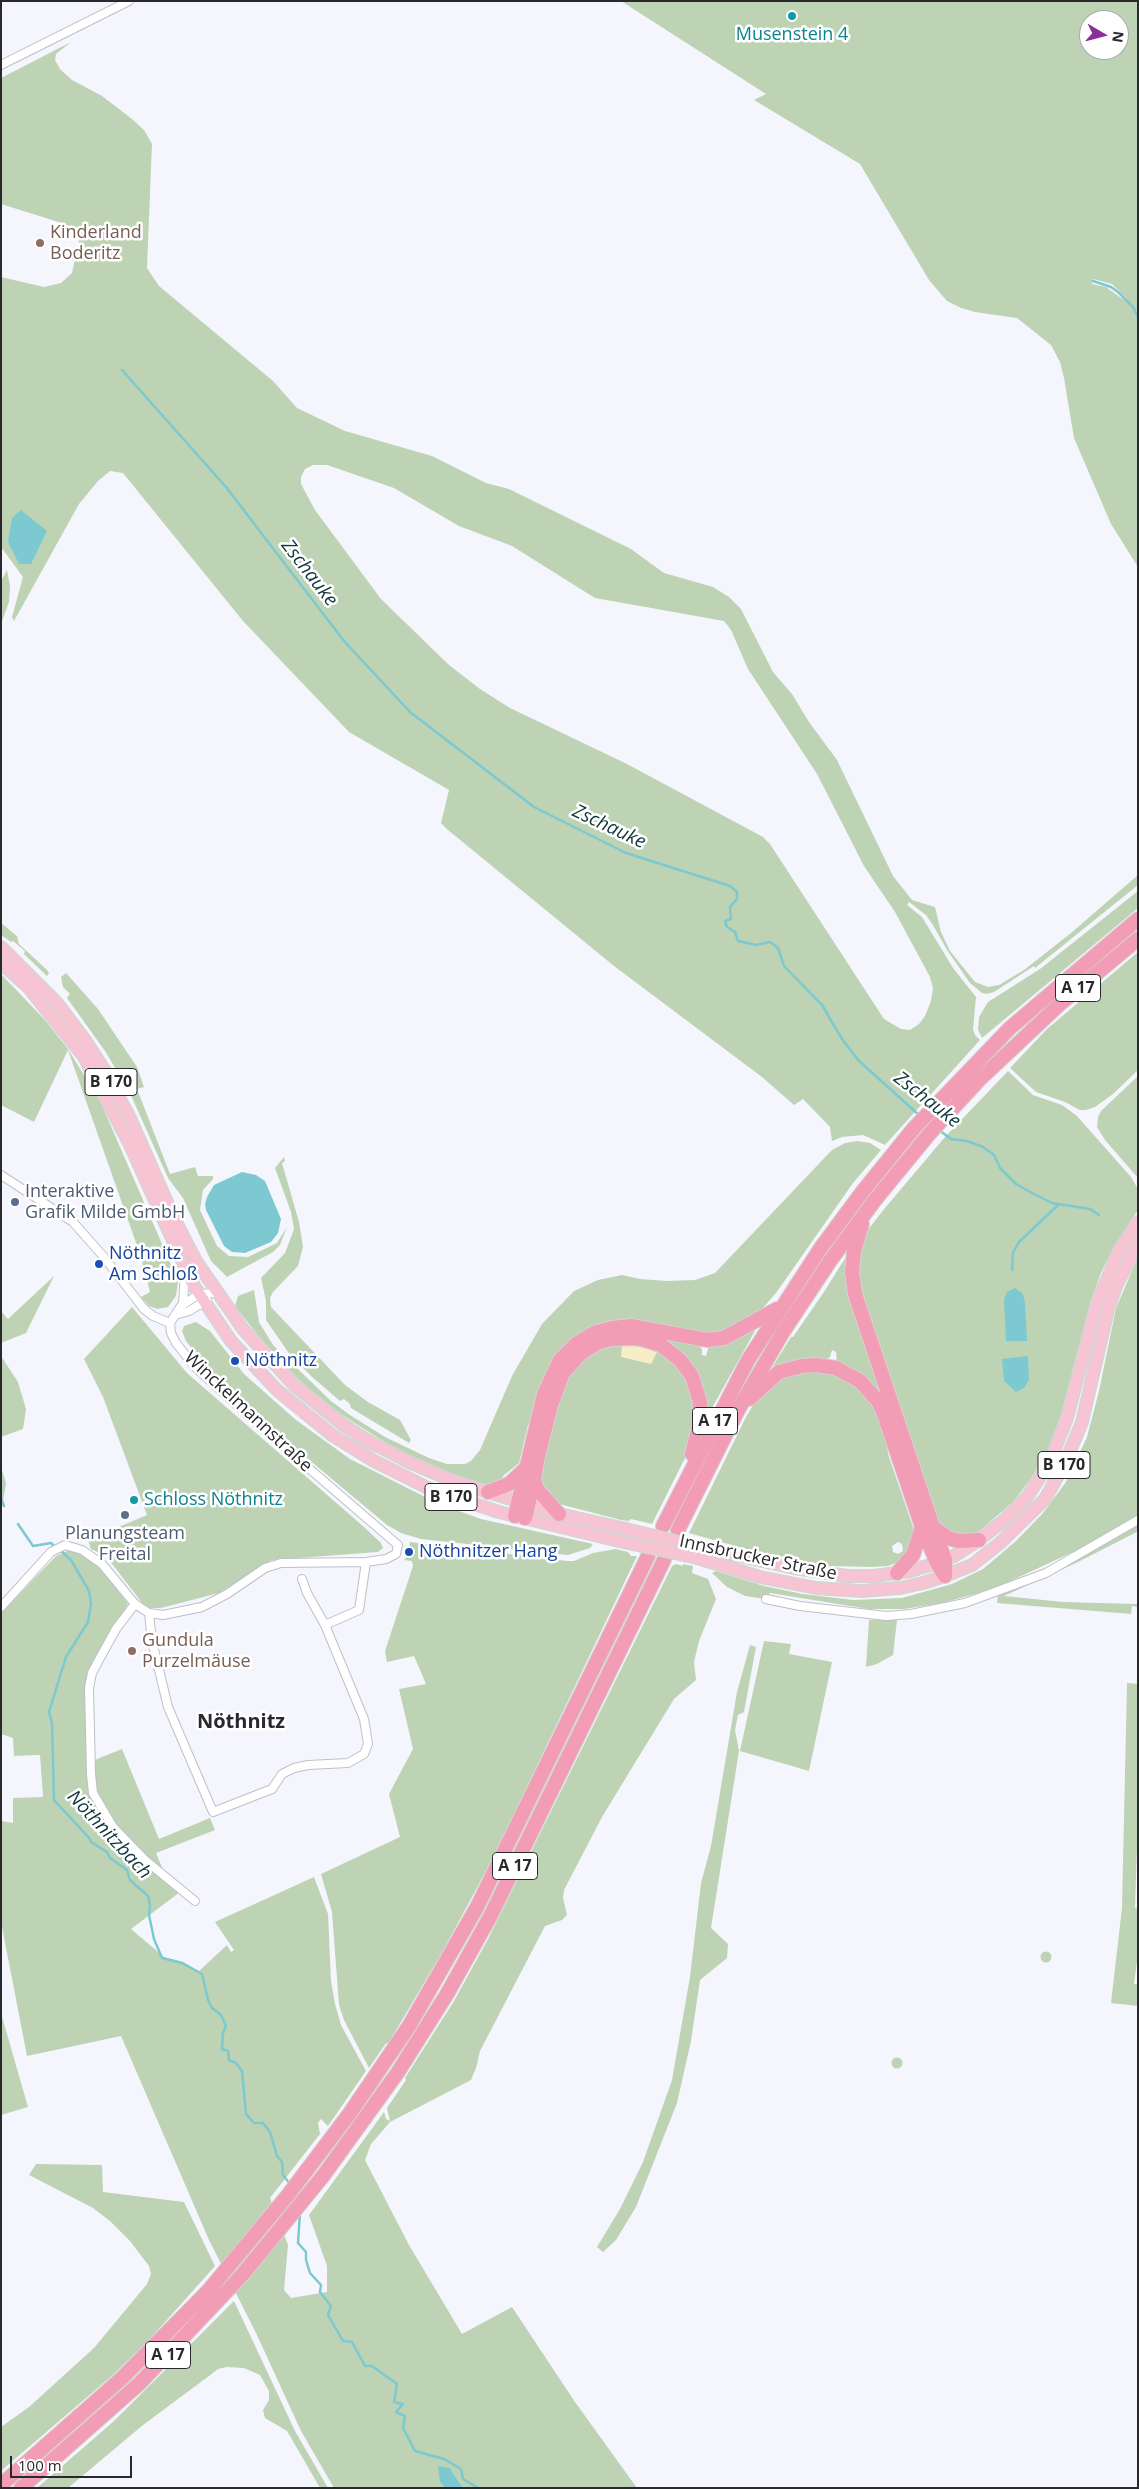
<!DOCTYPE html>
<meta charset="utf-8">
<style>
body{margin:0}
#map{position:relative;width:1139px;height:2489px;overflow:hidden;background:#f5f6fd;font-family:"Open Sans",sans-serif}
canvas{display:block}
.frame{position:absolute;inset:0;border:2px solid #28282d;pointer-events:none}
.north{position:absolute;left:1079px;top:10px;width:50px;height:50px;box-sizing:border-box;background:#fff;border:1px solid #a9a9ab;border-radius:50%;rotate:98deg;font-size:14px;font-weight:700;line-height:20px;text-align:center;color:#28282d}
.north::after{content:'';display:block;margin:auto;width:18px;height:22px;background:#8a2f9a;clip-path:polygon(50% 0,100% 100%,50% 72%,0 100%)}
.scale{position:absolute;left:10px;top:2456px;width:122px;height:22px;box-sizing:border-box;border:2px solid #28282d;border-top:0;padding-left:6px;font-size:15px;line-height:18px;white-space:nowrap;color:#28282d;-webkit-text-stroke:4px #fff;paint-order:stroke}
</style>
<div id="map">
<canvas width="1139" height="2489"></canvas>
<div class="frame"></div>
<div class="north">N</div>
<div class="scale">100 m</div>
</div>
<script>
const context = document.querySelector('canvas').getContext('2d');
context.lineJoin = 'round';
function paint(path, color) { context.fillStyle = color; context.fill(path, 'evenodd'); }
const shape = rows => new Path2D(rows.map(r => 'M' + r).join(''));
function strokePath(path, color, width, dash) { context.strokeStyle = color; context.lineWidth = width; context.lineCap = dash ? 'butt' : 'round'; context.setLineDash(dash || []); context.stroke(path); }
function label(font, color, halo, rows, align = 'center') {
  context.font = font + ' "Open Sans",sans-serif'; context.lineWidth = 5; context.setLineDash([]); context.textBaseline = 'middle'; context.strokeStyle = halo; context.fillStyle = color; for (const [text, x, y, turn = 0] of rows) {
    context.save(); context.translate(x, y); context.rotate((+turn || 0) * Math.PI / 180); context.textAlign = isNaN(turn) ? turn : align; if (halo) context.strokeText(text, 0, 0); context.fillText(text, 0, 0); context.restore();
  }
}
const green = shape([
 [621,1,1138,1,1138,567,1111,524,1074,438,1064,378,1060,362,1051,345,1017,318,975,312,961,308,947,301,929,280,860,164,754,100,766,94],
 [1089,20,1119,20,1119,50,1089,50],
 [1093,279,1112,284,1127,299,1124,300,1106,287,1092,284],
 [71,42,56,54,55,60,60,69,72,80,102,96,132,119,144,130,152,144,147,268,159,286,273,381,297,408,345,431,432,456,486,483,509,489,631,549,664,573,713,587,729,597,741,609,773,672,792,694,809,722,837,760,893,876,912,900,935,907,941,932,950,951,975,982,988,987,999,985,1024,970,1071,933,1138,875,1138,885,1035,968,1034,966,994,992,987,994,982,993,970,983,947,950,933,925,926,915,909,902,907,905,922,917,953,968,976,997,973,1029,975,1035,980,1040,885,1145,863,1135,842,1137,832,1141,830,1127,803,1099,794,1105,762,1077,614,966,448,830,441,823,449,790,349,732,243,621,123,473,110,471,98,481,79,504,14,621,12,617,23,577,1,547,1,277,44,287,61,283,72,273,80,236,65,224,1,204,1,78],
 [313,465,327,465,394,488,459,526,512,546,595,598,724,621,731,630,748,669,817,774,864,866,895,912,930,977,933,988,931,1001,925,1016,919,1024,910,1030,901,1029,884,1019,770,844,763,837,627,764,510,708,480,689,449,665,381,599,315,510,301,484,301,477,305,469],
 [7,570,10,586,9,602,1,624,1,581],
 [1138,891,1138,908,982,1038,978,1030,979,1017,988,1002,1040,969],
 [1,923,17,936,19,944,47,970,49,973,47,976,24,954,25,951,13,941,11,942,1,935],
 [1138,952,1138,1070,1113,1094,1095,1107,1086,1110,1080,1110,1065,1102,1036,1092,1010,1068,1047,1029],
 [66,973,98,1009,137,1067,144,1087,137,1089,170,1174,195,1167,198,1176,213,1176,213,1179,203,1190,200,1210,217,1246,229,1256,248,1257,277,1243,287,1227,280,1245,273,1252,227,1277,211,1261,183,1198,168,1178,129,1091,105,1051,67,998,70,994,63,987,61,977],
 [1,974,45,1020,68,1049,101,1103,178,1281,176,1296,168,1307,157,1309,149,1306,141,1297,150,1292,140,1254,68,1050,34,1122,1,1105],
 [1008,1071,1033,1095,1062,1105,1077,1116,1131,1177,1138,1189,1138,1210,1115,1245,1101,1273,1091,1301,1093,1302,1064,1420,1049,1449,1030,1480,1014,1501,976,1534,960,1537,947,1532,935,1520,859,1298,856,1266,866,1232,885,1208,945,1137],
 [1138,1076,1138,1178,1105,1140,1097,1127,1098,1117,1101,1111],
 [857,1141,870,1143,881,1150,853,1183,776,1293,756,1316,722,1333,709,1334,611,1324,537,1405,528,1425,519,1463,503,1476,502,1480,492,1485,462,1480,393,1451,394,1448,339,1413,313,1393,274,1356,235,1306,238,1296,254,1290,259,1322,273,1345,331,1401,350,1415,385,1437,429,1458,447,1464,465,1464,471,1461,480,1450,512,1376,542,1324,574,1291,598,1280,622,1275,640,1279,667,1281,695,1280,715,1273,832,1150,845,1143],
 [284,1157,285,1161,282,1163,299,1222,303,1247,298,1266,273,1292,270,1298,271,1307,345,1385,368,1402,400,1420,411,1440,409,1443,351,1408,350,1404,344,1399,340,1401,311,1376,288,1352,266,1320,266,1301,261,1278,285,1253,294,1229,291,1212,275,1168],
 [849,1252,886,1402,880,1392,877,1393,837,1364,836,1352,832,1350,830,1357,825,1361,770,1371,791,1337,793,1337,824,1292],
 [1138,1257,1138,1516,1086,1546,993,1589,942,1603,904,1609,869,1609,770,1593,766,1599,745,1596,727,1587,712,1573,716,1571,764,1586,803,1594,853,1600,902,1598,952,1584,983,1569,1016,1541,1043,1513,1066,1482,1087,1437,1099,1391,1116,1308],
 [54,1276,26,1333,1,1343,1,1311,8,1319],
 [132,1307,187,1373,364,1527,381,1543,383,1548,378,1552,272,1560,219,1593,161,1608,146,1608,106,1556,91,1549,88,1540,147,1515,103,1397,84,1359],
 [196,1322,210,1331,244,1374,296,1420,350,1459,439,1504,481,1519,593,1544,590,1548,568,1555,421,1539,401,1533,387,1525,265,1423,212,1374,186,1341,182,1331,184,1326],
 [756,1329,703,1424,701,1387,691,1368,675,1349,662,1341,642,1334,622,1333,595,1340,574,1355,559,1375,549,1406,530,1487,527,1486,553,1382,565,1361,582,1346,595,1339,607,1335,634,1332,698,1344,702,1349,702,1355,706,1356,709,1345,736,1338],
 [637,1341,671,1356,694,1390,693,1436,685,1458,652,1524,631,1519,629,1521,621,1520,559,1504,559,1502,552,1497,541,1480,541,1465,566,1376,598,1346],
 [1,1356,18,1382,26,1409,23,1429,1,1437],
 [825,1370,857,1385,875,1407,883,1426,889,1457,914,1530,914,1542,901,1561,888,1566,872,1567,829,1566,753,1551,689,1533,746,1417,758,1397,780,1378,795,1372],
 [898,1542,902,1544,903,1551,898,1554,893,1552,892,1546],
 [1,1467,6,1483,1,1513],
 [1138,1524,1138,1531,1133,1534,1078,1562,1004,1596,1063,1602,1138,1604,1138,1607,1132,1606,1131,1614,997,1603,998,1594],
 [410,1542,567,1561,574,1561,593,1553,616,1549,628,1552,631,1556,637,1556,494,1856,444,1949,388,2044,386,2043,369,2068,344,2020,339,2005,332,1912,321,1874,400,1837,389,1794,413,1749,399,1689,426,1684,414,1656,387,1662,385,1651,413,1566,412,1561,404,1560,408,1556],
 [69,1550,83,1555,104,1572,128,1604,89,1673,91,1792,101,1815,112,1832,180,1892,131,1929,164,1957,183,1962,199,1971,227,1945,231,1952,234,1950,215,1922,314,1877,328,1914,331,1981,335,2004,341,2025,366,2071,328,2126,321,2119,318,2123,320,2134,270,2198,288,2245,284,2290,291,2298,327,2292,327,2266,309,2215,384,2112,386,2119,390,2121,387,2108,406,2080,405,2078,454,2001,488,1939,672,1566,676,1564,683,1566,683,1564,693,1566,692,1573,708,1579,716,1599,699,1641,694,1662,696,1680,674,1699,602,1817,564,1890,563,1898,567,1915,562,1920,545,1926,480,2051,476,2068,471,2080,390,2122,371,2144,365,2160,409,2245,462,2334,512,2307,575,2402,637,2488,463,2488,450,2468,440,2482,445,2488,334,2488,301,2431,256,2333,209,2240,121,2036,27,2056,1,1922,1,1821,13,1823,13,1798,43,1797,40,1755,14,1756,13,1738,1,1734,1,1613,56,1556],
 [869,1620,897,1620,893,1655,877,1664,866,1667],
 [764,1641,791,1644,789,1654,832,1662,809,1771,740,1751],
 [750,1645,756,1647,744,1712,738,1715,735,1730,739,1751,711,1928,728,1944,727,1958,700,1980,691,2041,677,2103,636,2207,616,2240,603,2252,597,2247,620,2209,643,2162,672,2080,690,1977,701,1883,711,1846,737,1692],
 [1127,1683,1138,1684,1138,1816,1135,1908,1138,1909,1138,1954,1134,1984,1138,1984,1138,2006,1111,2003,1122,1908],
 [122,1749,159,1839,210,1818,215,1830,156,1853,164,1872,114,1826,105,1812,95,1788,92,1761],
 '1040.5 1957a5.5 5.5 0 1 1 11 0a5.5 5.5 0 1 1-11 0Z',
 [1,2013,28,2107,1,2115],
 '891.5 2063a5.5 5.5 0 1 1 11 0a5.5 5.5 0 1 1-11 0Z',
 [36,2164,102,2165,103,2192,184,2202,215,2266,150,2339,114,2374,1,2471,1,2427,29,2407,94,2348,147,2284,151,2274,149,2266,130,2241,110,2221,93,2208,29,2175],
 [234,2301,295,2431,328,2488,320,2488,287,2431,265,2418,263,2410,269,2400,269,2391,260,2375,244,2368,227,2367,218,2369,209,2376,143,2425,68,2488,37,2488,114,2421]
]);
const sand = shape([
 [622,1344,644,1348,657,1352,651,1364,621,1357]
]);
const water = shape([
 [21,510,47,531,31,564,19,564,8,542,12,518],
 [242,1172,256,1175,265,1181,281,1219,278,1233,271,1242,245,1253,232,1252,224,1246,206,1210,205,1204,207,1197,214,1185],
 [1015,1288,1023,1294,1025,1303,1027,1341,1006,1341,1004,1300,1007,1292],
 [1028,1356,1029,1380,1024,1388,1016,1392,1004,1381,1002,1359],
 [438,2466,450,2468,463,2488,445,2488,440,2482]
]);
const stream = shape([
 [1093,281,1111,287,1118,292,1133,307,1138,317],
 [122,370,226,487,344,641,410,712,534,807,626,853,730,886,737,892,737,899,730,907,731,919,725,921,727,927,735,932,738,941,756,945,770,942,778,948,784,966,822,1005,842,1039,859,1061,919,1115],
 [939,1130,951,1139,967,1141,983,1147,994,1155,1000,1168,1016,1184,1032,1193,1052,1203,1090,1209,1099,1215],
 [1012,1270,1013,1253,1019,1242,1058,1205],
 [1,1481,1,1492],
 [1,1498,4,1506],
 [18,1524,33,1546,51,1543,55,1547],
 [60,1550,71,1560,89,1591,91,1604,88,1622,66,1657,49,1712,52,1723,54,1800,90,1839,91,1842,107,1852,110,1858,127,1870,130,1880,148,1896,150,1905,149,1915,154,1939,162,1958,182,1963,202,1974,208,2000,212,2008,221,2015,226,2026,223,2033,222,2049,228,2051,229,2060,236,2063,242,2071,246,2114,254,2123,263,2123,270,2132,277,2156,282,2162,283,2175,290,2184],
 [300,2213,298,2243,306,2252,306,2260,310,2273,321,2285,320,2292,331,2306,328,2315,343,2341,352,2342,365,2366,372,2366,397,2384,394,2402,403,2404,396,2412,405,2416,403,2428,415,2451,444,2459,461,2469,463,2479,478,2488]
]);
const minor = shape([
 [1,65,129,1],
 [1,1175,73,1222,103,1256,144,1309,153,1316,170,1323],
 [183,1304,185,1271],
 [175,1315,189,1311,207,1300],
 [302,1579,307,1593,325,1625],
 [766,1599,800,1606,886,1616,911,1614,965,1603,1046,1573,1138,1520],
 [135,1604,116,1629,100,1658,92,1673,89,1688,91,1774,93,1793,113,1827,145,1860,195,1901],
 [1,1607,51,1552,65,1545,82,1550,102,1564,135,1604,149,1613,163,1615,202,1607,227,1594,265,1568,281,1563,366,1562,386,1559,396,1554,398,1545,269,1434,195,1367,176,1343,171,1333,170,1323,181,1306,199,1294,217,1293],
 [149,1613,152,1641,168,1707,213,1812,272,1789,282,1774,294,1768,308,1765,348,1763,364,1754,368,1744,364,1719,325,1625,359,1610,366,1562]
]);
const primary = shape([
 [1,947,57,1003,85,1040,105,1071,130,1118,174,1218,196,1261,243,1329,294,1385,342,1424,370,1442,409,1462,453,1481,488,1492,559,1514,626,1529],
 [1,963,28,987,84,1057,129,1143,192,1283,231,1341,277,1390,332,1435,374,1461,430,1489,499,1512,619,1541],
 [703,1548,794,1568,847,1576,874,1576,910,1571,937,1563,954,1556,979,1540,1003,1521,1027,1497,1050,1462,1067,1418,1097,1303,1119,1251,1138,1222],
 [697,1558,760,1577,816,1588,861,1591,900,1588,923,1583,945,1576,972,1565,1000,1543,1045,1499,1066,1461,1082,1422,1109,1306,1117,1284,1138,1244]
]);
const motorway = shape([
 [862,1224,854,1251,852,1272,855,1294,933,1527,948,1538,959,1541,979,1540],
 [749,1399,779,1372,802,1366,816,1365,836,1368,860,1381,878,1401,884,1414,922,1527,937,1563,945,1576],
 [488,1492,509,1484,526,1468],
 [559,1514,537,1489,534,1479,538,1456,551,1405,563,1373,581,1353,597,1343,610,1339,638,1338,661,1345,680,1360,692,1376,700,1402,699,1427,692,1454],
 [515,1516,544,1394,560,1360,576,1344,594,1333,612,1328,631,1326,707,1340,724,1338,777,1309],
 [525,1518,534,1479],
 [663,1526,748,1360,820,1249,863,1191,914,1128,1010,1028,1138,919],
 [933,1527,945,1560,945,1573],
 [678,1530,738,1410,783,1332,830,1261,875,1200,930,1133,979,1080,1061,1003,1138,939],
 [897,1573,913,1555,922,1527],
 [1,2485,122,2378,208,2291,288,2195,350,2113,409,2026,477,1907,648,1556],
 [21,2488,140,2383,243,2274,323,2176,398,2072,447,1994,491,1915,664,1560]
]);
const primaryBridge = shape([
 [626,1529,703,1548],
 [619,1541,697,1558]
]);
const markers = [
 [792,16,5,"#0f9aa8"],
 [40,243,5,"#8d6e63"],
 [15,1202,5,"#5c6f8a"],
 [99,1264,5,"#1a4fb4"],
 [235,1361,5,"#1a4fb4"],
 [134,1500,5,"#0f9aa8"],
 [125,1515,5,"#5c6f8a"],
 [409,1552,5,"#1a4fb4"],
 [132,1651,5,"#8d6e63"]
];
const shields = [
 [1078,988,45],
 [111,1082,52],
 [715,1421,45],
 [1064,1465,52],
 [451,1497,52],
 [515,1866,45],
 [168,2355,45]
];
const shieldNames = [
 ["A 17",1078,988],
 ["B 170",111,1082],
 ["A 17",715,1421],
 ["B 170",1064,1465],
 ["B 170",451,1497],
 ["A 17",515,1866],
 ["A 17",168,2355]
];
const cultureNames = [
 ["Musenstein 4",792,35],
 ["Schloss Nöthnitz",144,1500,"left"]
];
const educationNames = [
 ["Kinderland",50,233],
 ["Boderitz",50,254],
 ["Gundula",142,1641],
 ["Purzelmäuse",142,1662]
];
const serviceNames = [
 ["Interaktive",25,1192],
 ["Grafik Milde GmbH",25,1213],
 ["Planungsteam",125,1534,"center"],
 ["Freital",125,1555,"center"]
];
const transitNames = [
 ["Nöthnitz",109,1254],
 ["Am Schloß",109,1275],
 ["Nöthnitz",245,1361],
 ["Nöthnitzer Hang",419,1552]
];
const streetNames = [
 ["Winckelmannstraße",248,1412,43],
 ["Innsbrucker Straße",758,1558,12]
];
const waterNames = [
 ["Zschauke",309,573,52],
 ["Zschauke",609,827,25],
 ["Zschauke",927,1100,38],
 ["Nöthnitzbach",109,1835,47]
];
const quarterNames = [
 ["Nöthnitz",241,1722]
];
paint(green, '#bdd3b4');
paint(sand, '#f7edc7');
paint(water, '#7cc9d1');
strokePath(stream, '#7cc9d1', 2.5);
strokePath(minor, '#bebfcb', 10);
strokePath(primary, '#d4d4d5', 14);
strokePath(motorway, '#d4d4d5', 16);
strokePath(minor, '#fff', 8);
strokePath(primary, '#f7c4d3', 11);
strokePath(motorway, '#f29db5', 14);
strokePath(primaryBridge, '#d4d4d5', 14, []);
strokePath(primaryBridge, '#f7c4d3', 11);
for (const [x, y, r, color] of markers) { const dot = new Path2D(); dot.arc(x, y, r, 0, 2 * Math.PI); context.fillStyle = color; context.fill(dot); strokePath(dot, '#fff', 2); }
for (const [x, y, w] of shields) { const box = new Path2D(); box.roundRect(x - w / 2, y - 13.5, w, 27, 4); context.fillStyle = '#fff'; context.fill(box); strokePath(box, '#28282d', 1); }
label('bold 16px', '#28282d', null, shieldNames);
label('18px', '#0d838f', '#fff', cultureNames);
label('18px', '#785e54', '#fff', educationNames, 'left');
label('18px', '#4e5e75', '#fff', serviceNames, 'left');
label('18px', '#164399', '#fff', transitNames, 'left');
label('18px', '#28282d', '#fff', streetNames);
label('italic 19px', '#10373a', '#fff', waterNames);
label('bold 20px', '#28282d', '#fff', quarterNames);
</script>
